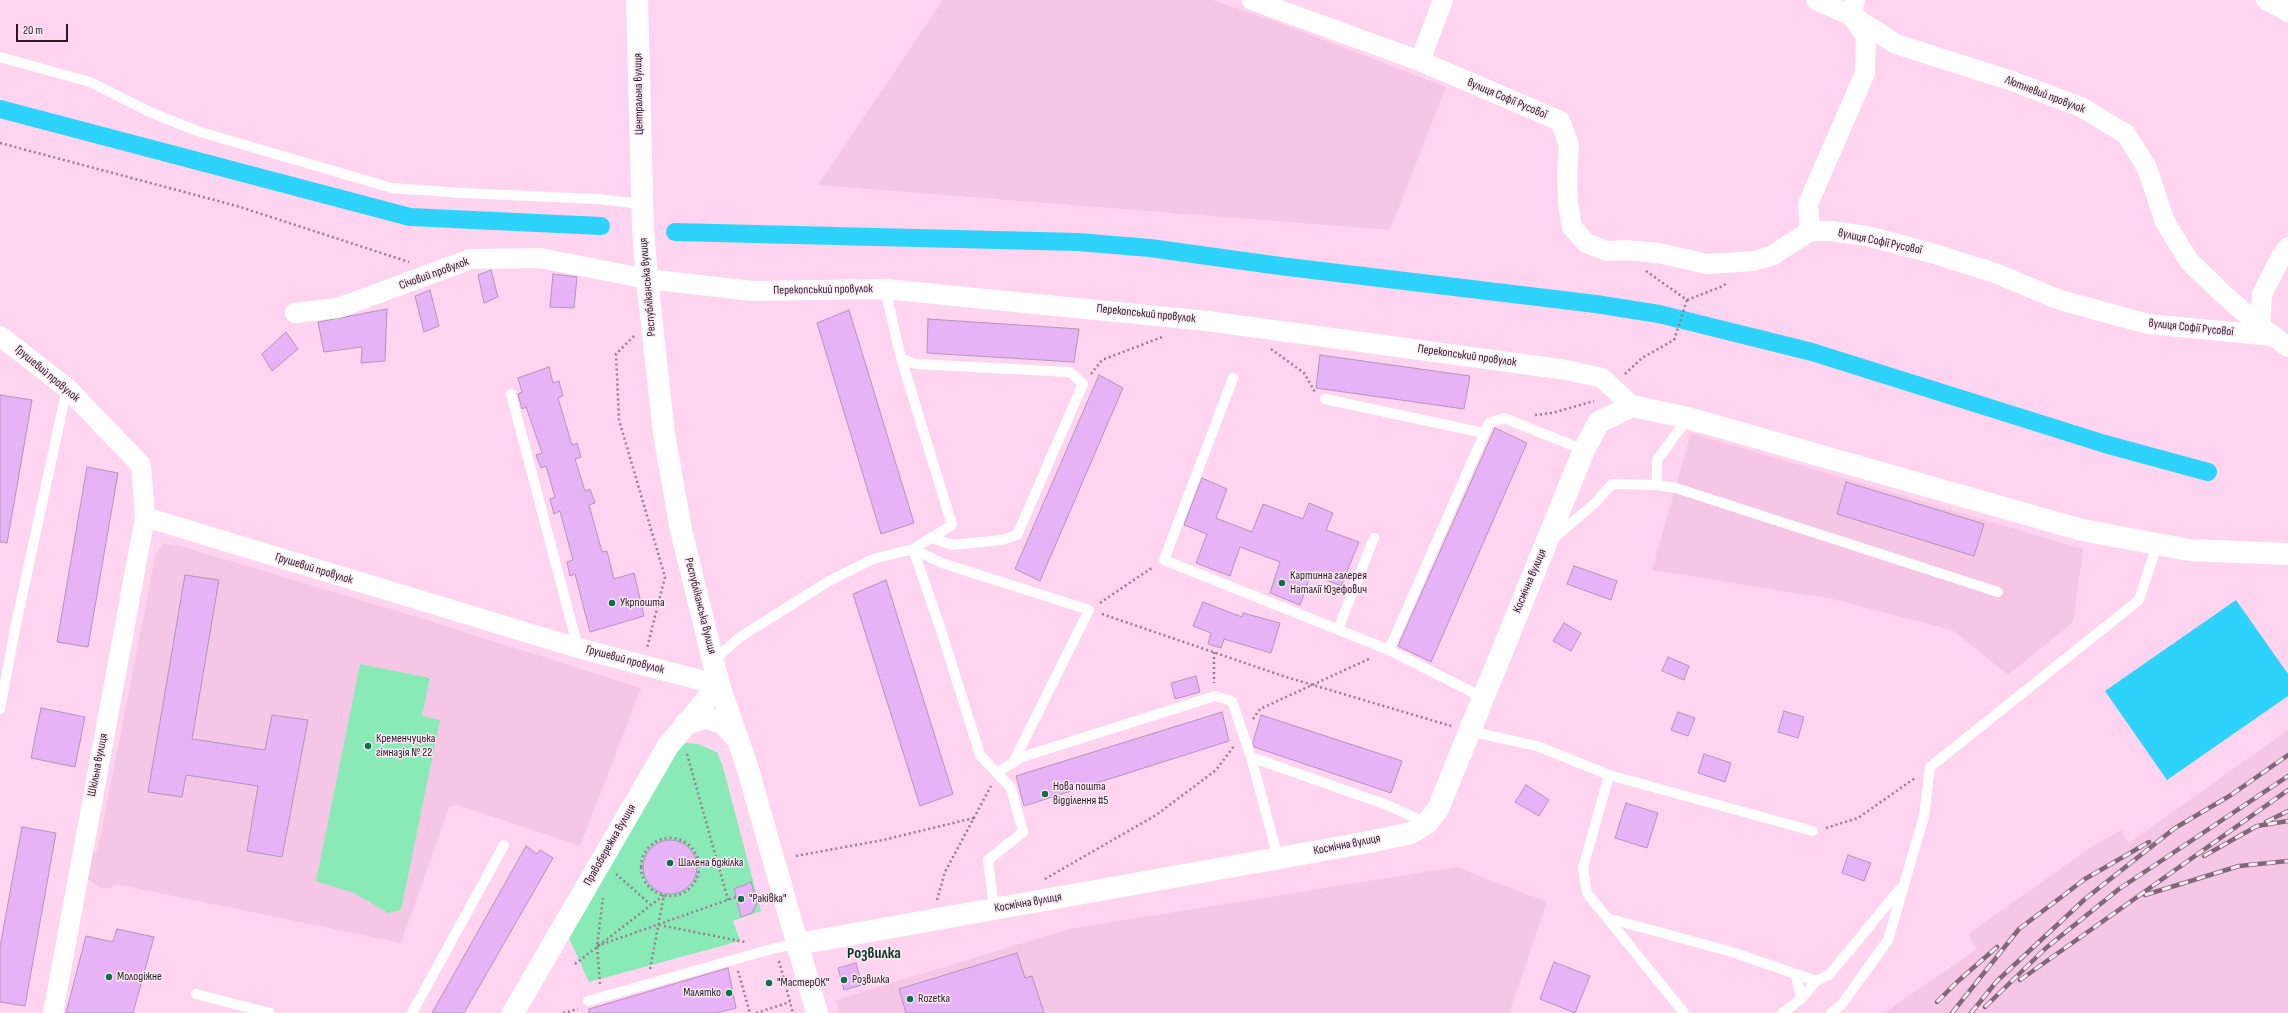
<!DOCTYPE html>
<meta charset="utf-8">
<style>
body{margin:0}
#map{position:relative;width:2288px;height:1013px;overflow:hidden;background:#fed4f0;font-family:"Sofia Sans Condensed",sans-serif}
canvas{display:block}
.scale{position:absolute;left:16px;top:24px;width:52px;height:18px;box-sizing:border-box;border:2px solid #281a24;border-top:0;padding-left:5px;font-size:12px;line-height:14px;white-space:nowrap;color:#281a24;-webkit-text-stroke:3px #fbeaf5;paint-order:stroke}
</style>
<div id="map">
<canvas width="2288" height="1013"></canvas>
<div class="scale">20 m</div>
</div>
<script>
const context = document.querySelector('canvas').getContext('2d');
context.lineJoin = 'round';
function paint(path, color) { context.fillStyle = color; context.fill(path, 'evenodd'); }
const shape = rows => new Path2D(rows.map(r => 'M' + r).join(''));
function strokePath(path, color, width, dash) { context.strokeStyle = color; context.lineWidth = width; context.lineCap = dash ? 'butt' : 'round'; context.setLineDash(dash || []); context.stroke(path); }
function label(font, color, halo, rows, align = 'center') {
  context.font = font + ' "Sofia Sans Condensed",sans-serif'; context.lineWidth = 3; context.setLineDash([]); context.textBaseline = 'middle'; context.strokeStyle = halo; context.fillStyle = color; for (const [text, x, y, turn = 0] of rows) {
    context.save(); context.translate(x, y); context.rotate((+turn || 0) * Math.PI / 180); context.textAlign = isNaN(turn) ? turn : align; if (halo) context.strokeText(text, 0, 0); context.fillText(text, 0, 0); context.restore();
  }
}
const built = shape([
 [943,0,1212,0,1285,25,1446,87,1390,230,818,185],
 [1691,433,2083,549,2073,622,2008,675,1954,631,1833,599,1652,570],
 [163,544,177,545,430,621,641,688,580,846,458,805,449,807,401,943,116,884,110,888,100,888,88,879,85,871,88,859,98,849,156,553],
 [2288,730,2288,1013,1884,1013,1977,949,1968,934,2093,846,2121,830,2129,843],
 [1456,867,1547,902,1509,1013,839,1013,836,1000,1069,929]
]);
const green = shape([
 [360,664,430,678,422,716,440,720,401,910,388,913,354,893,316,881],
 [686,743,698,744,717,752,723,767,761,911,733,921,740,941,589,982,569,938,675,751]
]);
const water = shape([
 [2236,600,2288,674,2288,696,2167,780,2105,691]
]);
const canal = shape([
 [0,109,410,217,601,226],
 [675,232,1078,242,1150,248,1280,266,1596,304,1659,314,1812,352,2105,444,2208,472]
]);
const building = shape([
 [491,270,498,297,484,303,478,275,491,270],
 [553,274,577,277,574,308,550,307,553,274],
 [430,290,439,326,424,332,415,296,430,290],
 [387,309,385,361,361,363,362,347,324,352,318,322,387,309],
 [849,310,914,523,881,534,817,323,849,310],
 [928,319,1079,329,1074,362,927,353,928,319],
 [286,332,298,349,272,371,262,354,286,332],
 [1320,355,1470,376,1464,409,1316,388,1320,355],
 [549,367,553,383,559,381,563,396,558,398,572,445,577,443,581,457,575,459,585,491,590,489,595,503,589,505,602,552,607,551,614,579,634,573,644,616,590,632,575,574,570,576,567,562,573,560,560,511,554,514,550,499,555,497,546,466,541,468,536,455,542,453,526,407,522,409,518,394,522,392,518,378,549,367],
 [1099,375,1123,388,1040,581,1015,569,1099,375],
 [0,395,32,400,7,543,0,542,0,395],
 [1495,428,1527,443,1431,662,1398,646,1495,428],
 [87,467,118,473,88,647,57,642,87,467],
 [1202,478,1227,489,1216,518,1252,532,1263,504,1303,519,1309,503,1333,513,1326,530,1359,542,1341,586,1311,574,1300,605,1270,593,1280,562,1240,547,1230,576,1196,563,1207,534,1184,525,1202,478],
 [1846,482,1984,524,1974,556,1837,514,1846,482],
 [1574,566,1617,581,1611,600,1567,584,1574,566],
 [185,575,219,580,192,739,265,750,272,715,308,720,282,857,247,851,258,786,186,775,182,797,148,792,185,575],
 [886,580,953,794,920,806,853,594,886,580],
 [1203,602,1242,617,1243,613,1280,623,1271,653,1224,639,1221,648,1208,644,1211,633,1193,626,1203,602],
 [1564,623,1581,633,1571,651,1553,641,1564,623],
 [1668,657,1689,666,1684,680,1662,671,1668,657],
 [1196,676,1200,692,1175,699,1171,683,1196,676],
 [41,708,85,717,75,767,31,758,41,708],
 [1784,711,1804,717,1798,738,1778,732,1784,711],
 [1222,712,1229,741,1024,806,1016,776,1222,712],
 [1678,712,1695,718,1688,736,1671,730,1678,712],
 [1261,715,1402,761,1391,793,1254,747,1253,742,1261,715],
 [1704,754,1731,763,1725,782,1698,773,1704,754],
 [1526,785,1549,800,1539,816,1515,802,1526,785],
 [1626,803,1658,813,1647,848,1615,838,1626,803],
 [22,827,56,833,25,1006,0,1002,0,947,22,827],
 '643 867a27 27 0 1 1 54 0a27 27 0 1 1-54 0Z',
 [526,846,537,854,540,850,553,858,464,1013,432,1013,526,846],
 [1848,855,1871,863,1864,881,1842,873,1848,855],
 [751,882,757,903,752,913,741,917,734,889,751,882],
 [117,929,154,937,133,1013,66,1013,86,936,113,942,117,929],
 [1017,953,1025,978,1032,976,1044,1013,906,1013,899,989,1017,953],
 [1554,962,1590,976,1575,1013,1540,999,1554,962],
 [856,963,862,985,844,990,838,968,856,963],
 [728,968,736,1008,716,1013,589,1013,589,1009,728,968]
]);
const path = shape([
 [0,143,237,206,409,262],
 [1646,271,1687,300],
 [1687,300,1723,286,1728,282],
 [634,336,616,354,619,420,665,577,647,648],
 [1271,349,1304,373,1315,392],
 [1091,374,1102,360,1165,336],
 [1625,374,1642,358,1674,340,1687,300],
 [1535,415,1552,413,1594,401],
 [1100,603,1153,567],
 [1102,614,1286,677,1451,726],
 [1214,652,1214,683],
 [1253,719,1260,709,1371,658],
 [687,754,728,900],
 [1826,828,1858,818,1915,778],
 '641 867a29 29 0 1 1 58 0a29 29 0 1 1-58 0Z',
 [796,856,883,840,974,818],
 [616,874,650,904],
 [1045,879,1156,815,1216,770,1234,746],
 [937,900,945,872,991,786],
 [659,925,745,942],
 [597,946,736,897],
 [779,961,793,1013],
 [575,964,664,895],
 [650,969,664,895],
 [738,971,750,1013],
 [600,984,597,946,603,898],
 [563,1013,578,1009],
 [756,1013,790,1002]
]);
const service = shape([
 [0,57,90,82,150,112,197,131,392,188,461,193,599,199,642,204],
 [885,289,901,358,952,525,913,549,942,633,980,755,1011,788,1023,832,988,860,994,908],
 [901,358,915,364,1070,372,1083,384,1017,535,1002,540,952,545,932,538],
 [1233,378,1164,560,1389,650],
 [511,394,578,648],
 [1325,399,1484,433],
 [1657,485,1657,460,1688,418],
 [1554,538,1595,503,1612,484,1657,485,1676,488,1998,592],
 [1338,629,1374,538],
 [713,661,740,637,829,581,873,559,913,549,942,563,1089,610,1013,763],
 [1482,697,1389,650,1489,423,1504,418,1584,450],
 [0,709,16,624,67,388],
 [1469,731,1537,746,1609,775,1813,831],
 [1251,757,1278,858],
 [998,772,1022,757,1215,696,1232,701,1251,757,1387,805,1427,823],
 [1609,775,1583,868,1587,893,1684,1013],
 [1607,918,1732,952,1816,981,1829,975,1900,889],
 [196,994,270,1013],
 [1801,999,1816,981],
 [588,1001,775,948,798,944],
 [412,1013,504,845],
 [1782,1013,1801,999,1796,976],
 [1831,1013,1842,1004,1888,940,1924,816,1930,767,2139,600,2157,545]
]);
const minor = shape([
 [1252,0,1420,61,1560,121,1569,145,1567,174,1568,203,1572,227,1586,243,1607,251,1626,250,1658,253,1707,264,1754,261,1773,255,1810,231,1831,231,1867,236,1935,254,1995,273,2060,300,2148,324,2273,336],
 [1816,0,1852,16,1896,44,2012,81,2081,107,2126,134,2147,168,2165,222,2189,261,2222,293,2260,326,2288,347],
 [2266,0,2288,12],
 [1420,61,1443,0],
 [1810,231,1808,204,1865,73,1866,37,1852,16,1855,0],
 [295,313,338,308,471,259,540,258,647,279,752,291,885,289,1207,321,1567,370,1602,378,1632,406],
 [2260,326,2262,294,2281,257,2288,247],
 [0,336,67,388,141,465,145,517,578,648,719,685],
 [53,1013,145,517]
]);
const tertiary = shape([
 [685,724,705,718,723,723,738,740],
 [798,944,1369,842,1411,833,1427,823,1438,809,1584,450,1599,422,1632,406,1688,418,2082,530,2189,550,2288,554],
 [513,1013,668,746,719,685]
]);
const secondary = shape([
 [637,0,643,229,647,279,664,434,681,530,719,685,747,766,817,1013]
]);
const rail = shape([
 [2266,822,2288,811],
 [2204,856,2257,826,2288,821],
 [2145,895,2239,866,2288,861],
 [2020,980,2288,790],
 [1937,1002,1957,982,1997,947],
 [1985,1007,2046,948,2119,889,2288,776],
 [1952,1013,2019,929,2085,879,2149,842],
 [1971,1013,1997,981,2085,899,2175,828,2231,795,2288,755]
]);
const markers = [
 [1282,583,4,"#0c7249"],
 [612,603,4,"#0c7249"],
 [368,746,4,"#0c7249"],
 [1045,794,4,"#0c7249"],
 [670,863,4,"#0c7249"],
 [741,899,4,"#0c7249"],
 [109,977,4,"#0c7249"],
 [844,980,4,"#0c7249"],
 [769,983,4,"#0c7249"],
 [729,993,4,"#0c7249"],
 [910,999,4,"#0c7249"]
];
const streetNames = [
 ["Центральна вулиця",639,94,-91],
 ["Лютневий провулок",2045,95,21],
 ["вулиця Софії Русової",1507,99,23],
 ["вулиця Софії Русової",1880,242,12],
 ["Січовий провулок",434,274,-20],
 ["Республіканська вулиця",648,287,-95],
 ["Перекопський провулок",823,290,-1],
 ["Перекопський провулок",1146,314,6],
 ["вулиця Софії Русової",2191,328,6],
 ["Перекопський провулок",1467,356,8],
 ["Грушевий провулок",47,374,40],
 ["Грушевий провулок",314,569,17],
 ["Космічна вулиця",1530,581,-67],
 ["Республіканська вулиця",700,606,76],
 ["Грушевий провулок",625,660,15],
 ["Шкільна вулиця",98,765,-79],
 ["Правобережна вулиця",610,845,-60],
 ["Космічна вулиця",1347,845,-11],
 ["Космічна вулиця",1028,903,-10]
];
const poiNames = [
 ["Картинна галерея",1290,576],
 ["Наталії Юзефович",1290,590],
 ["Укрпошта",620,603],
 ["Кременчуцька",376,739],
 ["гімназія № 22",376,753],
 ["Нова пошта",1053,787],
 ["відділення #5",1053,801],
 ["Шалена бджілка",678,863],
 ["\"Раківка\"",749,899],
 ["Молодіжне",117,977],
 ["Розвилка",852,980],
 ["\"МастерОК\"",777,983],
 ["Малятко",721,993,"right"],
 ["Rozetka",918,999]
];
const districtNames = [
 ["Розвилка",874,954]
];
paint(built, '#f6c6e6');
paint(green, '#8aeab7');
paint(water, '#2dd3fa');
strokePath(canal, '#2dd3fa', 18);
paint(building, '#e8b2f6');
strokePath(building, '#b195b8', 1);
strokePath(path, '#987c8f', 2.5, [2, 3]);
strokePath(service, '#fff', 10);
strokePath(minor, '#fff', 20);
strokePath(tertiary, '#fff', 22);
strokePath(secondary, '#fff', 22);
strokePath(rail, '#816779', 4.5);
strokePath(rail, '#fbeaf5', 3, [9]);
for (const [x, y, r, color] of markers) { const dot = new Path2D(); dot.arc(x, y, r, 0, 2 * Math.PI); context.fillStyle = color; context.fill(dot); strokePath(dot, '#fbeaf5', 1.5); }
label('12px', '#281a24', '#fbeaf5', streetNames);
label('12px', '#281a24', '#fbeaf5', poiNames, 'left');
label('bold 16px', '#0d3925', '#fbeaf5', districtNames);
</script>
